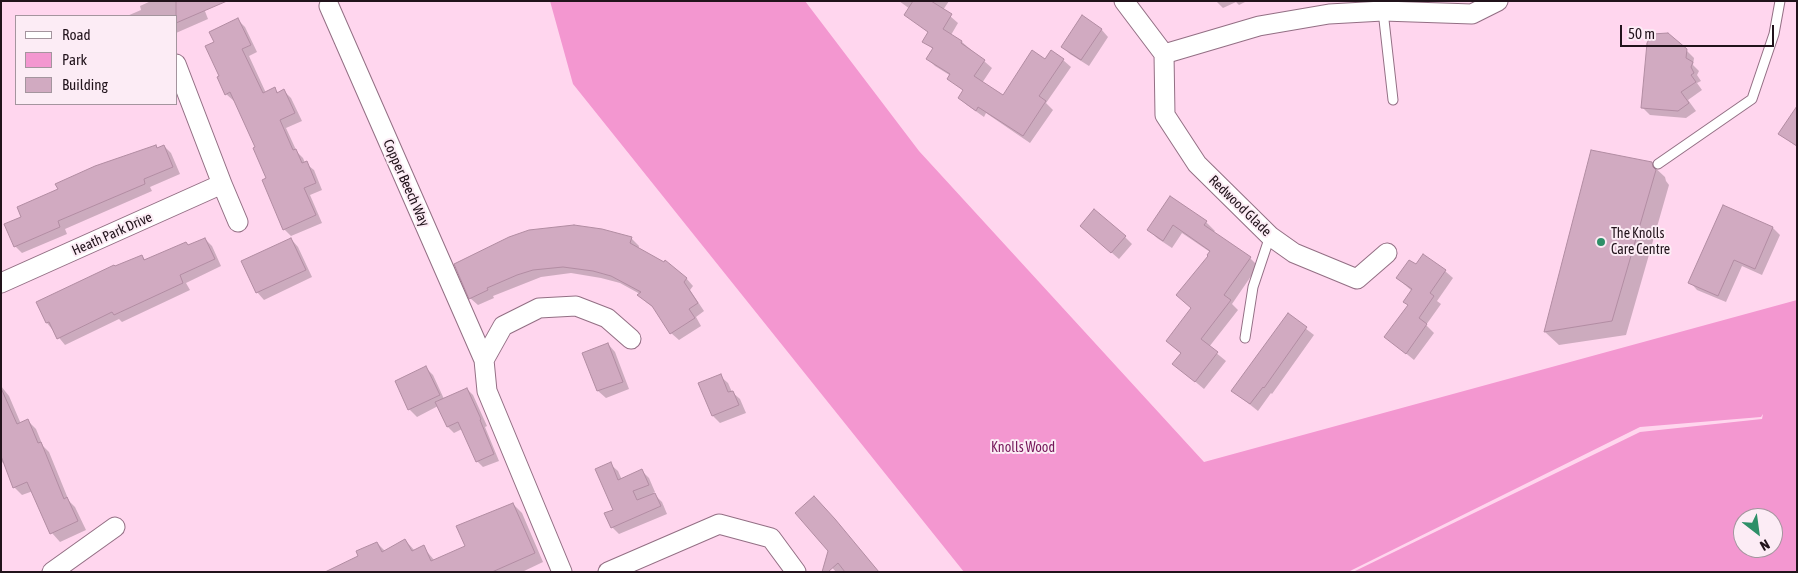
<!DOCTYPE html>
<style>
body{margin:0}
#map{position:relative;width:1798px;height:573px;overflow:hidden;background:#ffd6ee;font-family:"Asap Condensed",sans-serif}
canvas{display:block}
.frame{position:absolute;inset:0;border:2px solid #21131b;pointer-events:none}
.legend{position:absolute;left:15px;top:15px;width:162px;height:90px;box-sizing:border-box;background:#fcecf5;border:1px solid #a4959e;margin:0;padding:6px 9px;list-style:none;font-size:15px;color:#21131b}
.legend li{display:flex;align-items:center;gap:10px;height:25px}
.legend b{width:25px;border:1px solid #a4959e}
.north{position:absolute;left:1733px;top:508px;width:50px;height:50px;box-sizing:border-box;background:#fcecf5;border:1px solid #a4959e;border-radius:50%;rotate:150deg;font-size:14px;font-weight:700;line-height:20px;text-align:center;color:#21131b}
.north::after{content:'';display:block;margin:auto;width:18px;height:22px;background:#2e8f68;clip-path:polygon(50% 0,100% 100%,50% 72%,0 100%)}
.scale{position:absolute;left:1620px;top:25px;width:154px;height:22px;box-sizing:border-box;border:2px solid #21131b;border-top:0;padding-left:6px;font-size:15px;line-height:18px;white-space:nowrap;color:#21131b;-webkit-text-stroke:4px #fcecf5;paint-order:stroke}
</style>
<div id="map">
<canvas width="1798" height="573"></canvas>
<div class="frame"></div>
<ul class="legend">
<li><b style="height:6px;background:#fff"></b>Road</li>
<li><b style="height:14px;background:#f397d0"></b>Park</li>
<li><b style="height:14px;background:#d1aac1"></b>Building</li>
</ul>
<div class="north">N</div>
<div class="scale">50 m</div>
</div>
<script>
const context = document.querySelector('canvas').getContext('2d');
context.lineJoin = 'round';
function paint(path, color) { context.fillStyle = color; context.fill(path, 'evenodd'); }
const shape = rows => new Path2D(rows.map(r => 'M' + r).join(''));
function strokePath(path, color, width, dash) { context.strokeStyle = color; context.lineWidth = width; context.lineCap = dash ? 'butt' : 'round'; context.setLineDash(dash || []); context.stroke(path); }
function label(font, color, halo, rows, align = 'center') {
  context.font = font + ' "Asap Condensed",sans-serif'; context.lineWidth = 4; context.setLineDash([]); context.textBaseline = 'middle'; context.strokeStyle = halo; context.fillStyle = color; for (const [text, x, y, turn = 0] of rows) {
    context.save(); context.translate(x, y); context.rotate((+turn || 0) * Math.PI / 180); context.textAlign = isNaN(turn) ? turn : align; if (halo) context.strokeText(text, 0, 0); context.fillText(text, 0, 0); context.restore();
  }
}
const green = shape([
 [550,1,805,1,919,151,1204,462,1797,300,1797,572,1353,572,1640,432,1762,419,1763,414,1761,417,1640,427,1348,572,964,572,573,84],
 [1743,518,1773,518,1773,548,1743,548]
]);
const shadow = shape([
 [151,1,201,1,208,19,176,33,176,16,127,16,141,10,140,6],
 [899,1,949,1,943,10,958,23,951,35,962,42,992,68,982,83,1003,96,1045,60,1063,60,1071,67,1046,103,1053,110,1030,143,986,113,984,117,967,105,959,98,964,91,949,79,951,76,935,66,928,59,934,50,924,41,929,33,906,15,910,9],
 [1216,1,1247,1,1239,5,1236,2,1223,8],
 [238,20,245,27,257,52,249,56,266,93,274,89,279,93,284,91,291,98,302,121,286,128,297,152,303,158,305,163,314,170,322,190,310,195,322,223,291,236,284,229,257,147,235,101,234,101,226,94,221,77,215,42],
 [1101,29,1108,37,1089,66,1070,54,1062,47],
 [1686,50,1694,58,1693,65,1699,71,1697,75,1701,81,1697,83,1702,90,1688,100,1696,111,1686,118,1650,115,1643,108],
 [1797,114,1797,147,1780,134],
 [156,146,158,149,164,146,171,153,180,174,150,187,152,191,65,229,67,234,22,253,15,246],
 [1651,164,1665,177,1666,181,1669,185,1626,335,1559,345,1545,332],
 [1171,198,1206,222,1215,231,1213,233,1250,258,1258,266,1232,304,1238,310,1209,347,1226,361,1204,389,1174,364,1185,357,1167,341,1192,309,1210,252,1182,233,1172,248,1157,238,1149,230],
 [1724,206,1773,228,1780,235,1762,275,1742,266,1726,302,1697,290,1690,282],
 [1081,226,1125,237,1132,244,1119,259],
 [631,238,639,246,638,249,686,278,693,286,690,290,704,311,696,317,701,326,679,340,671,333,655,309,646,302,640,294,620,283,601,278,571,273,541,277,493,296,494,298,478,305,470,298,456,265],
 [205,239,212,246,221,266,186,283,190,290,122,322,119,319,65,345,47,323,142,256,146,261],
 [291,239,298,247,312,277,264,300,257,292],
 [1423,256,1445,271,1453,278,1437,301,1441,304,1426,325,1434,333,1414,360,1386,337,1409,305,1412,291,1397,278,1416,266],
 [1288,315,1314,335,1272,394,1271,393,1258,411,1233,391],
 [608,344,615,352,629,389,606,398,598,391,584,354],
 [426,368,433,375,444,399,467,389,473,395,487,426,485,427,499,461,483,467,477,461,462,429,454,433,448,427,438,406,417,417,409,409],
 [720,376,728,383,732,392,740,399,746,413,720,423,713,416,700,384],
 [1,386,9,396,21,424,28,421,36,429,43,446,49,452,69,501,75,507,86,530,60,542,52,533,33,491,22,495,14,487,4,463,1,462],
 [610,464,618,471,622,480,642,471,649,478,655,492,653,493,662,502,667,514,619,534,612,527,615,510],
 [513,504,522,513,543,562,522,572,345,572,377,543,385,551,405,540,415,551,423,547,435,561,466,546],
 [821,505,866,557,879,572,836,572,826,561,829,550]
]);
const building = shape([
 [176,1,227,1,176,23,176,1],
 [913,1,931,1,952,14,943,29,962,41,961,43,985,60,974,76,1003,95,1032,50,1045,59,1051,50,1064,59,1039,96,1046,101,1023,136,978,107,976,111,958,98,963,90,947,79,950,74,926,59,933,48,922,42,928,32,904,15,913,1],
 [1082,15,1102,29,1081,60,1061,47,1082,15],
 [238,18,251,45,242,49,263,93,275,87,277,93,284,89,295,113,280,120,293,150,296,149,302,163,307,161,316,183,304,188,316,215,283,230,262,180,266,178,253,148,255,147,230,92,225,95,217,77,219,76,205,46,214,42,209,32,238,18],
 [1668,33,1687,49,1686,58,1693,62,1691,67,1694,73,1691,75,1696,82,1681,92,1689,103,1678,111,1641,108,1647,43,1652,34,1668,33],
 [1797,106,1797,146,1778,134,1797,106],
 [156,145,157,148,164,145,173,167,144,179,145,184,58,221,60,227,14,247,4,224,21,217,17,207,58,189,55,184,95,166,156,145],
 [1591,150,1652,162,1653,167,1656,170,1612,321,1544,332,1591,150],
 [1170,196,1207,221,1204,225,1251,257,1224,295,1231,300,1201,339,1218,352,1195,382,1172,364,1181,353,1166,341,1191,308,1176,295,1208,256,1207,255,1210,251,1173,225,1163,241,1147,230,1170,196],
 [1723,205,1773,227,1755,269,1734,260,1718,296,1688,283,1723,205],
 [1094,209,1126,236,1111,253,1080,226,1094,209],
 [574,225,602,229,632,237,630,243,664,262,665,260,687,278,684,282,698,303,689,309,695,318,670,334,652,306,637,295,641,292,611,276,593,271,563,267,533,270,517,275,487,288,488,290,469,299,454,264,509,237,529,230,574,225],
 [205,238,215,259,180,275,183,283,114,315,112,312,57,339,49,322,46,323,36,302,114,265,115,266,142,255,144,260,186,242,188,245,205,238],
 [291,238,306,270,256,293,241,261,291,238],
 [1423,254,1446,270,1430,293,1434,296,1419,318,1427,324,1406,354,1384,337,1408,305,1403,302,1412,289,1396,278,1409,260,1416,264,1423,254],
 [1288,313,1307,327,1264,388,1263,387,1250,404,1231,391,1288,313],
 [608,343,623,382,597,391,582,353,608,343],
 [426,366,440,395,408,410,395,381,426,366],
 [721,374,728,392,733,391,739,405,712,416,698,383,721,374],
 [1,388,17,424,28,419,38,443,41,442,64,499,67,497,78,521,50,534,27,482,13,488,1,456,1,388],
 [467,388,481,419,480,420,494,454,476,462,458,422,447,427,435,402,467,388],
 [611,462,618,480,642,469,649,485,633,491,637,500,655,493,661,506,611,528,604,513,613,510,595,469,611,462],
 [814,496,835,519,879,572,845,572,838,563,828,572,822,572,828,551,795,513,814,496],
 [513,503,535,553,492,572,325,572,358,556,356,551,377,542,382,552,405,539,412,551,424,545,431,561,465,546,456,526,513,503]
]);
const service = shape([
 [1383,11,1393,100],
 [1658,164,1752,99,1774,34,1780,1],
 [1245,338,1253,287,1270,236]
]);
const minor = shape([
 [1124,1,1164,54,1259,26,1329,14,1383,11,1472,14,1498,1],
 [329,6,484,360],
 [1164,54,1165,115,1197,164,1270,236,1294,253,1357,279,1387,253],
 [222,184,238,222],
 [1,283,222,184,176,64],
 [52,572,115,527],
 [562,572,487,391,484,360,503,326,539,308,576,306,607,318,631,339],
 [608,572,719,524,771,538,796,572]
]);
const markers = [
 [1601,242,5,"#2e8f68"]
];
const streetNames = [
 ["Copper Beech Way",406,183,66],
 ["Redwood Glade",1240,206,44],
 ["Heath Park Drive",112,234,-24]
];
const poiNames = [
 ["The Knolls",1611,234],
 ["Care Centre",1611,250]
];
const parkNames = [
 ["Knolls Wood",1023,448]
];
paint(green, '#f397d0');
paint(shadow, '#0003');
paint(building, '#d1aac1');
strokePath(building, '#b28ca2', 1);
strokePath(service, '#936f84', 11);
strokePath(minor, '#936f84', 21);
strokePath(service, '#fff', 9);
strokePath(minor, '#fff', 19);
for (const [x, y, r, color] of markers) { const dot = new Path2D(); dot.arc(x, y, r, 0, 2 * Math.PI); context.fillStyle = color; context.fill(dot); strokePath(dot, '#fcecf5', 2); }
label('14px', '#21131b', '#fcecf5', streetNames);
label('14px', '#21131b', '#fcecf5', poiNames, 'left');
label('14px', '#76185b', '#fcecf5', parkNames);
</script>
